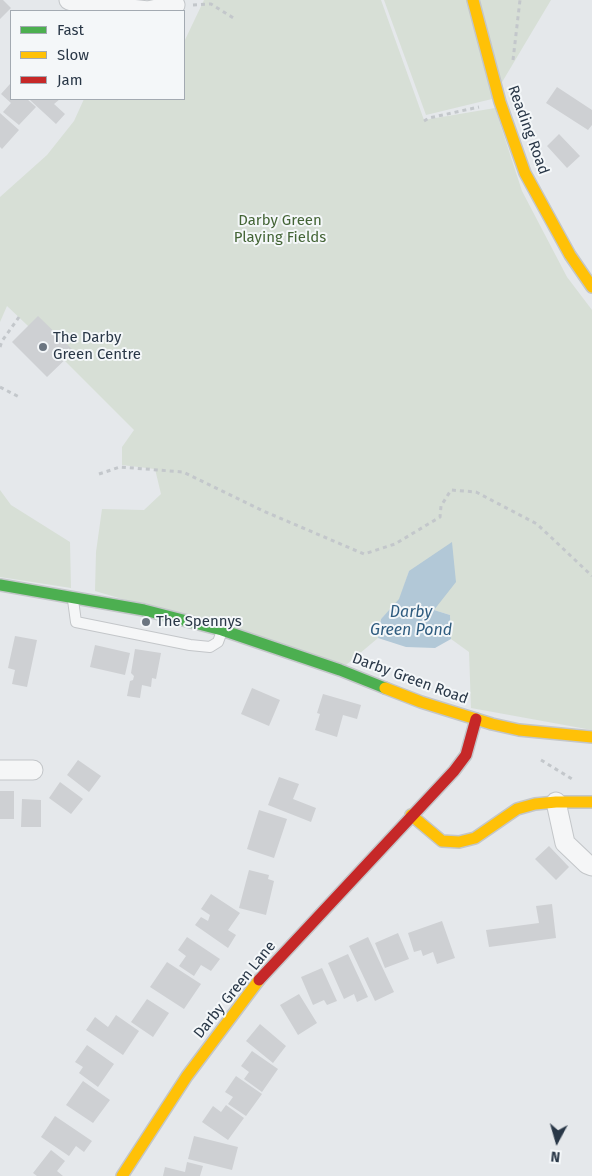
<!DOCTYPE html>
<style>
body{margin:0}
#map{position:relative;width:592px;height:1176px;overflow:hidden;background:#e5e8eb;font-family:"Fira Sans",sans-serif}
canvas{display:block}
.legend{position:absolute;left:10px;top:10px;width:175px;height:90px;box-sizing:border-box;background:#f4f7f9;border:1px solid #a3aab2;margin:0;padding:6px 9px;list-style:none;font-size:15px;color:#293747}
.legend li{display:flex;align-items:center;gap:10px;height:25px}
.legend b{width:25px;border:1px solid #a3aab2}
.north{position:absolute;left:532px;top:1116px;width:50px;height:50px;-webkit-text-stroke:4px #f4f7f9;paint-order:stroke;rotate:186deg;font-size:14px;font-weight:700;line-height:20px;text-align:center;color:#293747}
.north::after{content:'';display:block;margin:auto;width:18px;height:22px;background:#293747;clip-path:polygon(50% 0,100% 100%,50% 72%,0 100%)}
</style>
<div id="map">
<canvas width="592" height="1176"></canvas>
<ul class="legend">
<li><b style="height:6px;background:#4caf50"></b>Fast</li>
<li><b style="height:6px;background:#ffc107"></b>Slow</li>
<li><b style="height:6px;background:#c62828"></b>Jam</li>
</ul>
<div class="north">N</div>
</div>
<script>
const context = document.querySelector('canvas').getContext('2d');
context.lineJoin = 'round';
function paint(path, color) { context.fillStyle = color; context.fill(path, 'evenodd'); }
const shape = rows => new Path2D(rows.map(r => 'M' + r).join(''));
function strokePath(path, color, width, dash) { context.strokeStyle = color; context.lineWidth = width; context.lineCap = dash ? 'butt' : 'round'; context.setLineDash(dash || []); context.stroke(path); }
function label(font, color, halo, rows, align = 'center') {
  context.font = font + ' "Fira Sans",sans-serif'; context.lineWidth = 4; context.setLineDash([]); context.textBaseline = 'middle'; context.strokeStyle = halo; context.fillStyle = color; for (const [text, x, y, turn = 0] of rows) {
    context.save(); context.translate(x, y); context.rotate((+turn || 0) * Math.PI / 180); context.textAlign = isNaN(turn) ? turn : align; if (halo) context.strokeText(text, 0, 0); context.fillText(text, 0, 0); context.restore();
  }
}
const green = shape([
 [204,0,381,0,424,120,495,108,522,191,567,277,592,310,592,730,471,708,469,652,451,639,450,615,434,610,409,571,400,599,381,619,378,638,346,665,95,591,96,552,102,509,144,510,161,494,155,469,122,465,122,447,134,430,64,360,7,306,0,322,0,197,47,155,74,121,84,99,184,99,184,42],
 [384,0,551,0,492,99,426,115],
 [0,490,11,505,70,542,71,588,0,577]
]);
const water = shape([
 [452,542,456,582,434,610,450,615,451,639,435,648,406,647,378,638,381,619,399,599,409,571]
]);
const building = shape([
 [0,0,3,0,11,8,0,19],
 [10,84,11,99,27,99,36,107,19,125,3,112,11,103,1,94],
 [557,87,592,110,592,125,588,130,546,103],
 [32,99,60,99,54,104,65,114,56,124,30,100],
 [0,113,19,130,2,149,0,147],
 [559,134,580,156,567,168,547,146],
 [38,316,74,351,47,377,12,342],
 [15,636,37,640,27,687,12,684,15,670,8,668],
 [95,645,130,653,125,675,90,667],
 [135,649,161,653,156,679,152,678,151,687,142,685,140,698,127,696,130,681,133,680,134,676,131,673],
 [252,688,280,700,269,726,241,714],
 [323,694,361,705,357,719,343,715,337,737,315,730,320,714,317,713],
 [78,760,101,776,89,792,67,775],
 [279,777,299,784,293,799,316,808,311,822,268,805],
 [60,782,83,799,71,814,49,798],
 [0,791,14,791,14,819,0,819],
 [22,799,41,800,41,827,21,827],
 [259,810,287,819,274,858,247,849],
 [549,846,569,867,556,880,535,859],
 [249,870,269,875,268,879,274,881,266,915,239,908],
 [211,894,240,913,228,930,236,935,228,948,195,925,201,917,208,921,210,915,201,909],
 [552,904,556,938,489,947,486,930,539,923,536,906],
 [442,921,455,958,437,964,433,952,423,956,421,950,414,952,408,933],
 [398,933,409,959,385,968,375,943],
 [187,937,220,959,211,971,201,965,194,976,179,966,186,956,178,950],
 [368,937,394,992,375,1001,349,946],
 [348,954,368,997,357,1002,354,994,344,999,328,963],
 [167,962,201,984,184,1009,150,987],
 [322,968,337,1001,327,1005,324,1000,313,1005,301,977],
 [299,994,317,1023,298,1035,280,1005],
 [147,999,169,1013,153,1037,131,1022],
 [116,1015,139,1031,123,1055,86,1030,95,1017,108,1027],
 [260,1024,286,1046,273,1063,246,1041],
 [87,1045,114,1064,98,1087,79,1073,83,1067,75,1062],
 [252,1051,278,1069,262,1092,244,1079,249,1072,241,1066],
 [236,1076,262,1094,246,1116,228,1104,233,1097,225,1092],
 [83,1081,110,1100,93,1123,66,1105],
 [226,1105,244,1118,228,1140,202,1122,213,1106,221,1112],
 [55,1116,92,1141,84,1152,76,1146,69,1156,41,1137],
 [194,1136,238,1147,232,1170,188,1159],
 [51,1150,65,1161,57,1171,63,1176,37,1176,33,1173],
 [187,1162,203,1166,200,1176,163,1176,165,1167,185,1172]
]);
const path = shape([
 [193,5,211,4,235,19],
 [513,60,520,0],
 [424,121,429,118,479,107],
 [0,347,2,341,19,317],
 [0,387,21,398],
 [99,474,120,467,183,472,261,510,364,554,395,544,440,517,441,506,451,490,476,492,537,524,592,576],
 [541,760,572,779]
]);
const lane = shape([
 [73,600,76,622,190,645,210,647,218,642,222,631]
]);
const street = shape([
 [69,0,78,3,148,11],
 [148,11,175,5],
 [0,770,33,770],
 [556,802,565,843,587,864,592,866]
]);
const fast = shape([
 [0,585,144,610,222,630,340,670,385,688]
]);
const slow = shape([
 [473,0,500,102,525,173,570,255,592,287],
 [385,688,421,702,492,724,519,730,592,737],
 [411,815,442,841,459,842,475,838,517,809,535,804,556,802,592,802],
 [122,1176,187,1076,259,980]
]);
const jam = shape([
 [259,980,454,771,466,755,476,719]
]);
const markers = [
 [43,347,5,"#6b7580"],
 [146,622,5,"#6b7580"]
];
const streetNames = [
 ["Reading Road",528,130,70],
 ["Darby Green Road",410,679,20],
 ["Darby Green Lane",235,990,-51]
];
const parkNames = [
 ["Darby Green",280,221],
 ["Playing Fields",280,238]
];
const poiNames = [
 ["The Darby",53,338],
 ["Green Centre",53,355],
 ["The Spennys",156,622]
];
const waterNames = [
 ["Darby",411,613],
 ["Green Pond",411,631]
];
paint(green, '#d7dfd6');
paint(water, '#b2c8d7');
paint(building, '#ced0d3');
strokePath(lane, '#c3c6c9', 12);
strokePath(street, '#c3c6c9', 21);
strokePath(fast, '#c3c6c9', 14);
strokePath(slow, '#c3c6c9', 14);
strokePath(jam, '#c3c6c9', 14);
strokePath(path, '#c3c7cb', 3, [4, 4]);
strokePath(lane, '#f5f6f7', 10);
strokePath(street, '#f5f6f7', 19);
strokePath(fast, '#4caf50', 11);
strokePath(slow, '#ffc107', 11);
strokePath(jam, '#c62828', 11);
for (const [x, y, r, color] of markers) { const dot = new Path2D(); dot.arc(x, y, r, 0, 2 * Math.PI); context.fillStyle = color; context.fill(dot); strokePath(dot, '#f4f7f9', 2); }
label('15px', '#293747', '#f4f7f9', streetNames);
label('15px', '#436435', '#f4f7f9', parkNames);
label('15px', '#293747', '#f4f7f9', poiNames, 'left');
label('italic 16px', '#2f5c7f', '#f4f7f9', waterNames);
</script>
